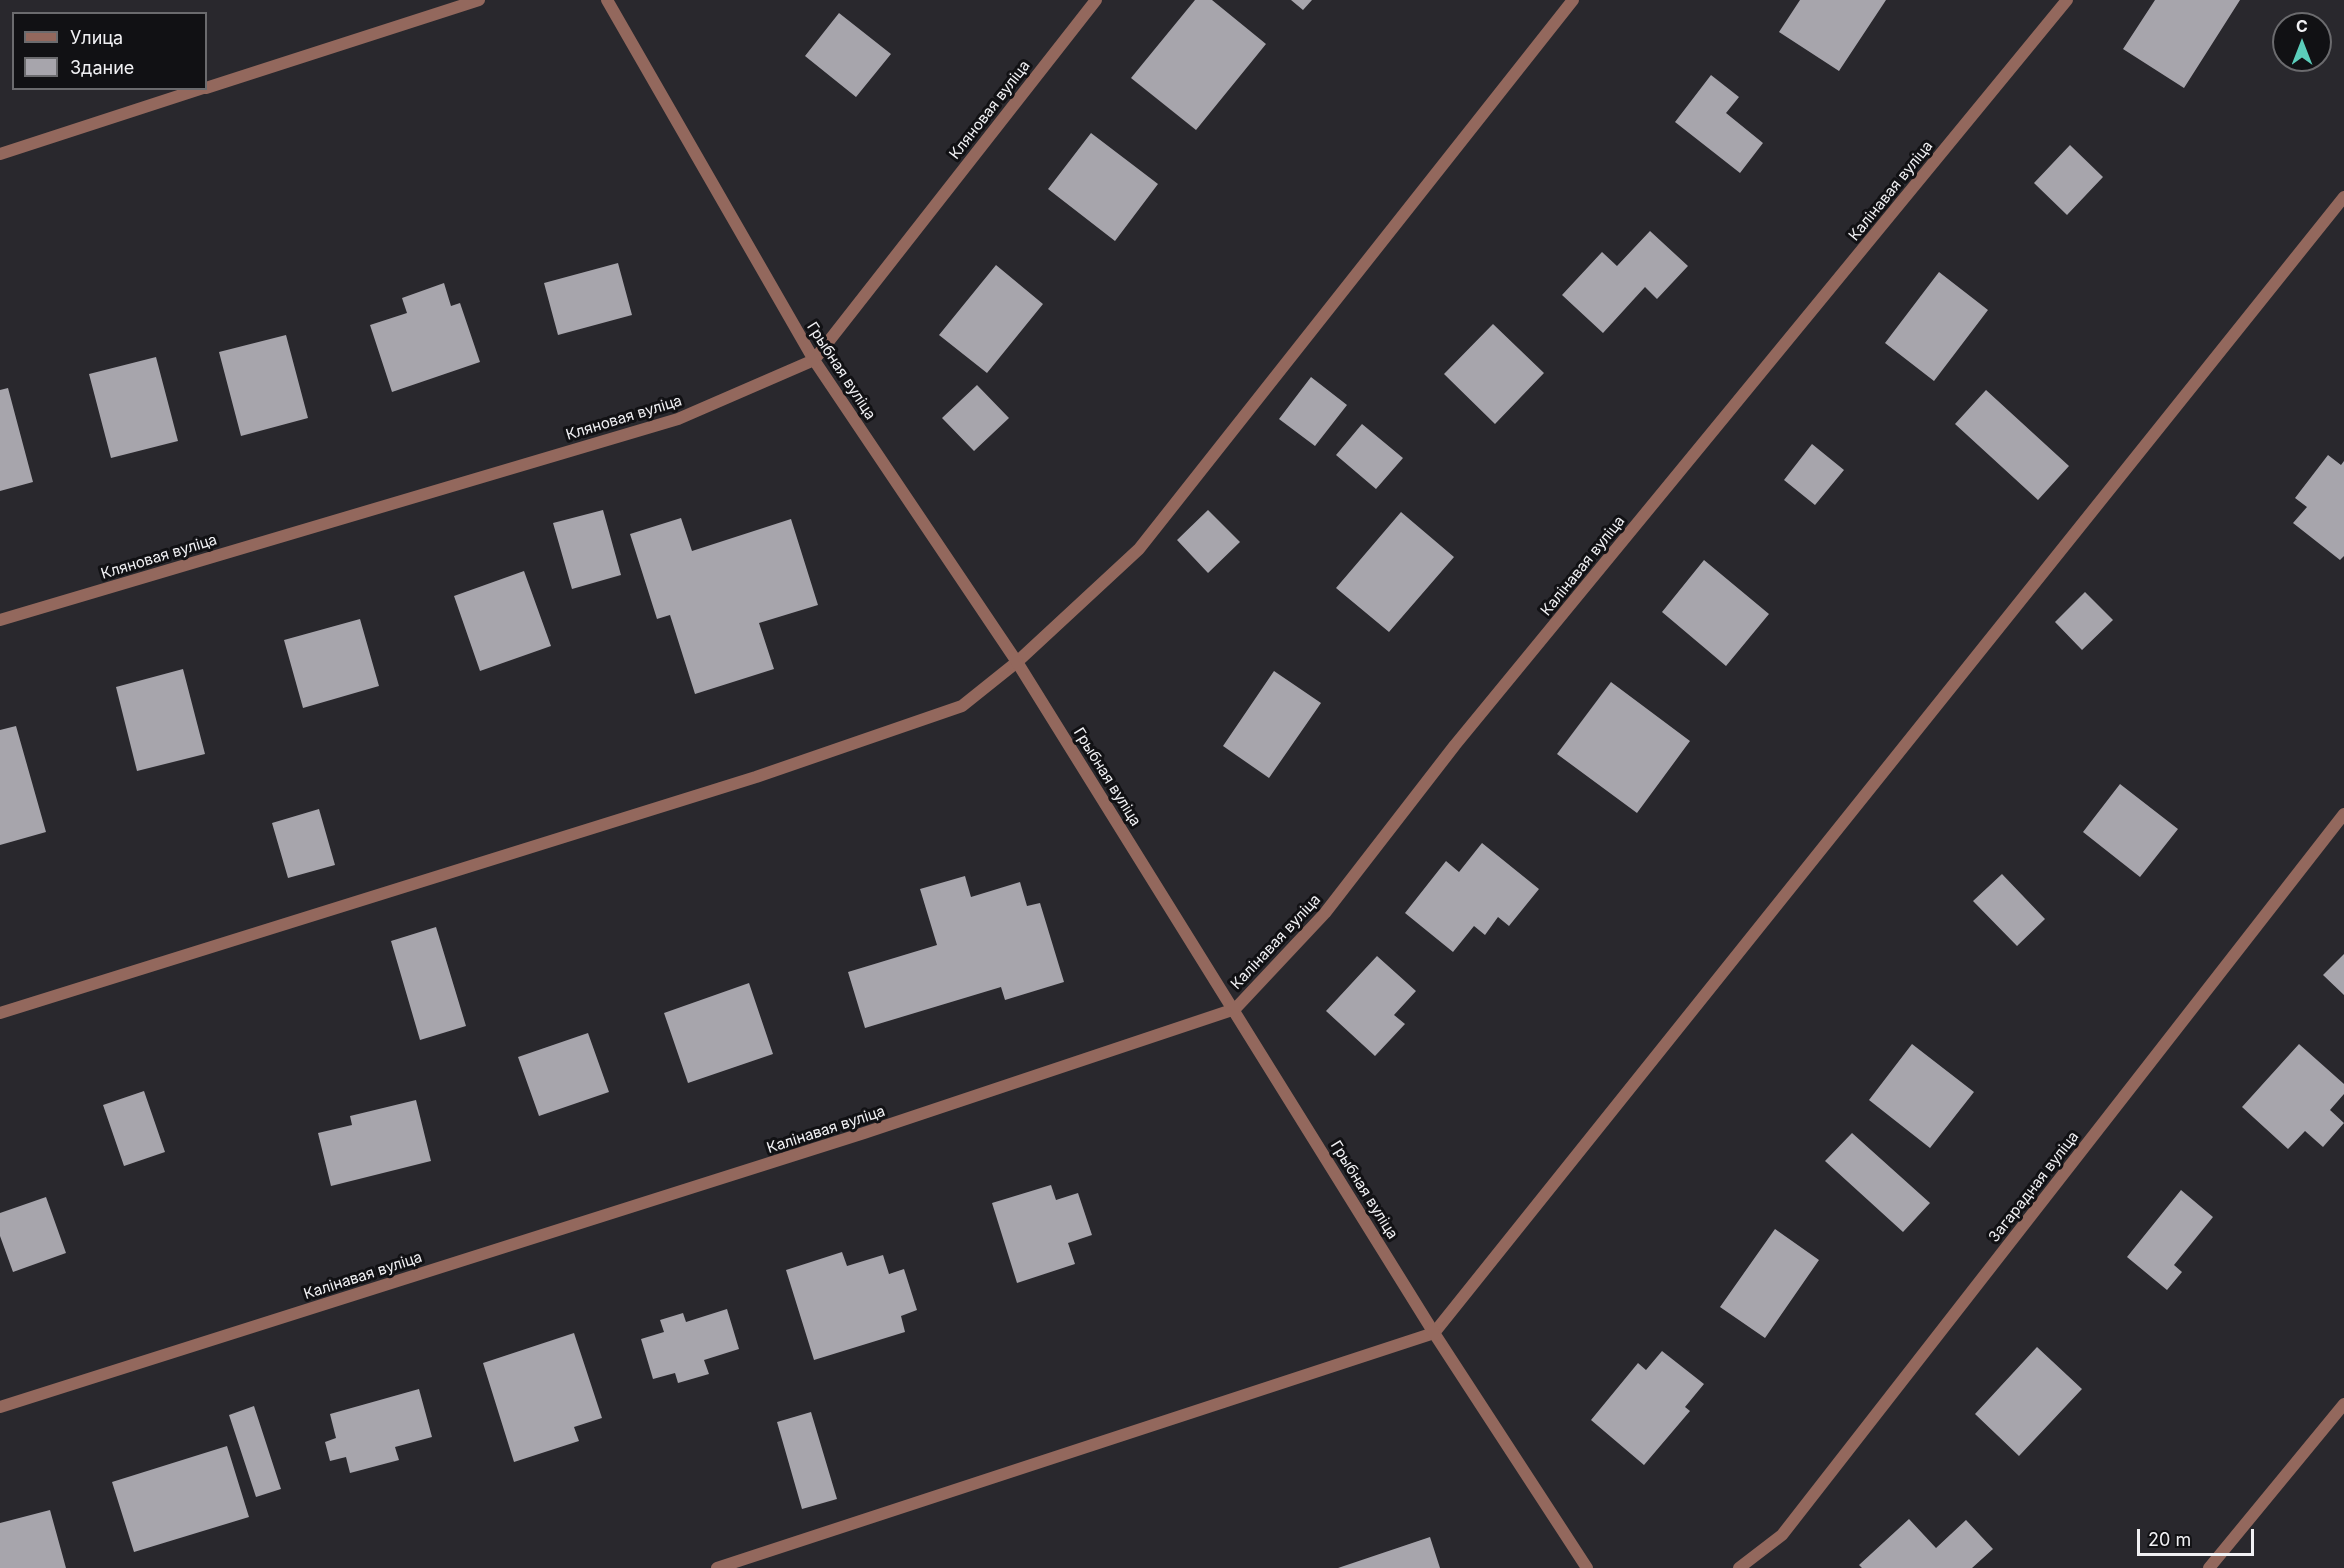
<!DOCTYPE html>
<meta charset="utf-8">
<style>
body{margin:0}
#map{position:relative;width:2344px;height:1568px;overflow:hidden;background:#29282d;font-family:Inter,sans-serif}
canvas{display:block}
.legend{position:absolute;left:12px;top:12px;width:195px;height:78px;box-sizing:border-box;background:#111114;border:2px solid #6b6b6e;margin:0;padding:8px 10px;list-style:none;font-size:18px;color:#f1f1f4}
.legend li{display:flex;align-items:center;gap:12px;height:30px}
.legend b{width:30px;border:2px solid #6b6b6e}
.north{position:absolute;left:2272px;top:12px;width:60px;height:60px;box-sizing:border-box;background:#111114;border:2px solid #6b6b6e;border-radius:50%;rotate:0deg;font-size:16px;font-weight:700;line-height:24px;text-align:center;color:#f1f1f4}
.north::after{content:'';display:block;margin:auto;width:21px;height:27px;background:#5bcebb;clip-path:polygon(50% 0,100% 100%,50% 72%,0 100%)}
.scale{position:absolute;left:2137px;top:1529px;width:117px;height:27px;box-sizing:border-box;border:3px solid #f1f1f4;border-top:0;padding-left:8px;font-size:18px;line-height:21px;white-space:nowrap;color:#f1f1f4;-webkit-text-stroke:4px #111114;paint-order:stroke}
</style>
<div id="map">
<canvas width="2344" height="1568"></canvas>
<ul class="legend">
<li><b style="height:8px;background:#93685d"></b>Улица</li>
<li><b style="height:16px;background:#a7a5ac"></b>Здание</li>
</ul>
<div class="north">С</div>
<div class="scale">20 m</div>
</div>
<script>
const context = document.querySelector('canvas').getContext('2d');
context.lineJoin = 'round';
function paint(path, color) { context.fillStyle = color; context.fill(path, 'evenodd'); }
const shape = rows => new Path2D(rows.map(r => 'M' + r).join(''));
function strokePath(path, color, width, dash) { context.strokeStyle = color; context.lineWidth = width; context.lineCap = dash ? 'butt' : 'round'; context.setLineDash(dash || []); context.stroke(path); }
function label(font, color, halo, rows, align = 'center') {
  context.font = font + ' Inter,sans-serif'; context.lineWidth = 6; context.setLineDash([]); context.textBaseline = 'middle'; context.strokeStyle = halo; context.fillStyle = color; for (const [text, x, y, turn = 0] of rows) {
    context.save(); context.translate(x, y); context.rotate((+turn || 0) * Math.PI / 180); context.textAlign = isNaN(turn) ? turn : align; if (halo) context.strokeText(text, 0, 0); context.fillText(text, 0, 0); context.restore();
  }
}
const building = shape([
 [1195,0,1212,0,1266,44,1196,130,1131,78],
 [1291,0,1312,0,1303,10],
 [1800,0,1886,0,1839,71,1779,32],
 [2155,0,2240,0,2184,88,2123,49],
 [839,13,891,54,856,97,805,56],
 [1711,75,1739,97,1726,113,1763,143,1740,173,1675,122],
 [1091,133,1158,184,1115,241,1048,189],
 [2070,145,2103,177,2067,215,2034,183],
 [1650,231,1688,266,1657,299,1645,287,1603,333,1562,295,1602,252,1617,266],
 [618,263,632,315,558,335,544,283],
 [996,265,1043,304,987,373,939,335],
 [1939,272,1988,310,1934,381,1885,343],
 [444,283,451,306,460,303,480,362,392,392,370,325,407,313,402,298],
 [1493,324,1544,373,1495,424,1444,374],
 [286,335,308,418,241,436,219,352],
 [156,357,178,441,111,458,89,374],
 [1311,377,1347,405,1315,446,1279,419],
 [977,385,1009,418,974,451,942,418],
 [8,388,33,482,0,491,0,390],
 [1986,390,2069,466,2038,500,1955,424],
 [1362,424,1403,458,1376,489,1336,455],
 [1812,444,1844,470,1815,505,1784,480],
 [2328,455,2341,465,2344,461,2344,556,2340,560,2293,523,2307,507,2295,498],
 [603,510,621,575,572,589,553,523],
 [1208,510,1240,542,1208,573,1177,540],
 [1401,512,1454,557,1389,632,1336,588],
 [681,518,692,551,791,519,818,605,759,623,774,669,695,694,670,615,657,619,630,534],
 [1704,560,1769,614,1726,666,1662,612],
 [524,571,551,646,480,671,454,596],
 [2085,592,2113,620,2082,650,2055,622],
 [360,619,379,686,303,708,284,640],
 [183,669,205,754,137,771,116,687],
 [1274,671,1321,703,1269,778,1223,746],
 [1611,682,1690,741,1637,813,1557,754],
 [16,726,46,832,0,845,0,730],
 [2120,784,2178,829,2140,877,2083,832],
 [319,809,335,865,288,878,272,823],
 [1482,843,1539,889,1509,926,1498,917,1485,935,1474,926,1453,952,1405,913,1446,861,1459,872],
 [2002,874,2045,919,2017,946,1973,901],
 [965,876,971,897,1020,882,1027,906,1040,903,1064,982,1005,1000,1001,987,865,1028,848,972,937,945,920,889],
 [436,927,466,1026,420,1040,391,941],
 [2344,954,2344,995,2323,975],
 [1377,956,1416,991,1394,1015,1405,1024,1375,1056,1326,1011],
 [749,983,773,1054,688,1083,664,1013],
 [588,1033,609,1092,539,1116,518,1057],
 [1912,1044,1974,1092,1930,1148,1869,1100],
 [2299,1044,2344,1084,2344,1094,2330,1110,2344,1123,2323,1147,2305,1131,2288,1149,2242,1107],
 [144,1091,165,1152,124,1166,103,1105],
 [416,1100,431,1161,331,1186,318,1133,352,1125,350,1116],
 [1852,1133,1930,1203,1903,1232,1825,1161],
 [1051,1185,1056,1200,1078,1193,1092,1235,1068,1243,1075,1264,1017,1283,992,1203],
 [2181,1190,2213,1217,2174,1265,2182,1272,2167,1290,2127,1257],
 [46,1197,66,1253,13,1272,0,1236,0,1213],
 [1775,1229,1819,1260,1765,1338,1720,1307],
 [842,1252,847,1266,883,1255,889,1274,904,1269,917,1310,901,1316,905,1332,814,1360,786,1270],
 [727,1309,739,1349,704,1360,709,1374,678,1383,675,1373,653,1379,641,1339,664,1332,660,1320,683,1313,686,1322],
 [574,1333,602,1418,574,1427,579,1441,514,1462,483,1363],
 [2037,1347,2082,1389,2019,1456,1975,1414],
 [1662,1351,1704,1384,1685,1407,1690,1411,1644,1465,1591,1420,1638,1363,1646,1370],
 [419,1389,432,1437,395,1447,399,1460,350,1473,346,1457,330,1461,325,1442,336,1438,330,1414],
 [254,1406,281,1489,256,1497,229,1415],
 [811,1412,837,1499,802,1509,777,1422],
 [227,1446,249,1517,134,1552,112,1482],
 [50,1510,66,1568,0,1568,0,1523],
 [1909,1519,1936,1548,1966,1520,1993,1549,1972,1568,1862,1568,1859,1565],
 [1430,1537,1440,1568,1338,1568]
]);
const lane = shape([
 [206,88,479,0],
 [0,154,203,88],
 [0,1013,756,777,962,706,1017,662,1139,549,1573,0],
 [717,1568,1434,1333,2344,197],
 [2209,1568,2344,1404]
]);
const street = shape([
 [607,0,814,360,1017,662,1434,1333,1587,1568],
 [0,620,678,419,814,360,1096,0],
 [0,1407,864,1133,1235,1009,1325,913,1455,745,2067,0],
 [1739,1568,1782,1535,2344,814]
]);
const streetNames = [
 ["Кляновая вуліца",990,110,-52],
 ["Калінавая вуліца",1891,191,-51],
 ["Грыбная вуліца",841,371,57],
 ["Кляновая вуліца",624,418,-17],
 ["Кляновая вуліца",159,557,-17],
 ["Калінавая вуліца",1583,566,-51],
 ["Грыбная вуліца",1107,777,58],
 ["Калінавая вуліца",1276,942,-47],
 ["Калінавая вуліца",826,1130,-18],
 ["Загарадная вуліца",2034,1187,-52],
 ["Грыбная вуліца",1364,1190,58],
 ["Калінавая вуліца",363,1276,-18]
];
paint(building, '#a7a5ac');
strokePath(lane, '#93685d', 12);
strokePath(street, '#93685d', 12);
label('15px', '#f1f1f4', '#111114', streetNames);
</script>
